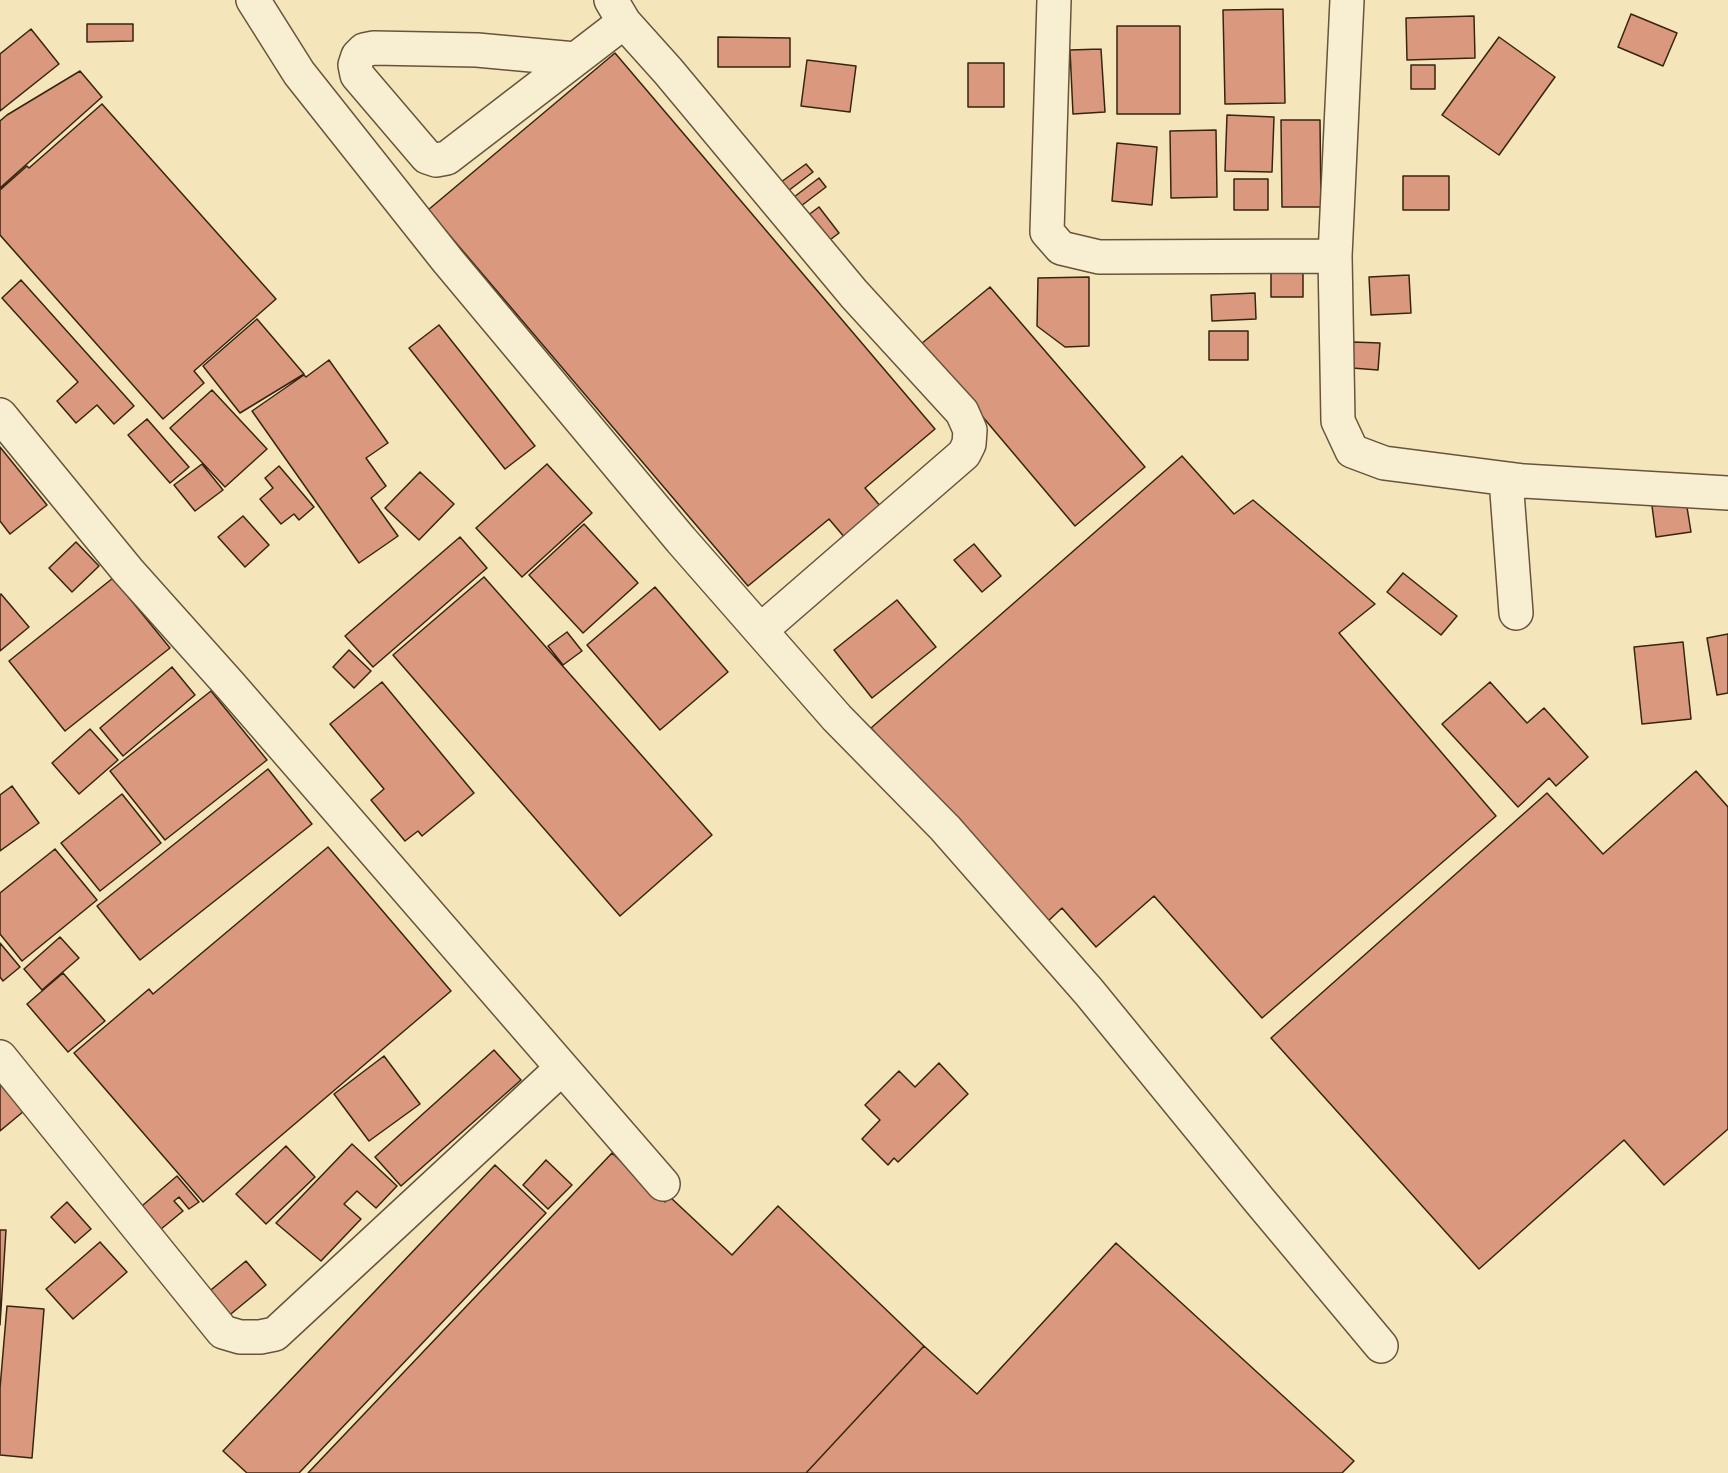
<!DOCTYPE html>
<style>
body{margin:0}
canvas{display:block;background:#f4e6ba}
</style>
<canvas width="1728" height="1473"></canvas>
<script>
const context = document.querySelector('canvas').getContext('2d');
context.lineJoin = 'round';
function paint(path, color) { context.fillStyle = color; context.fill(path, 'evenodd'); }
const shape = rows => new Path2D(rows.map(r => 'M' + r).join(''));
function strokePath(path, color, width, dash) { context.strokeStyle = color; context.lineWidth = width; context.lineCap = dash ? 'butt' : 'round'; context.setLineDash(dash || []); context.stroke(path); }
const building = shape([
 [1283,9,1285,103,1225,104,1223,10,1283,9],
 [1631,14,1677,33,1663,66,1618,47,1631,14],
 [1474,16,1475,58,1407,60,1406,18,1474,16],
 [87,24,133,24,133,41,87,42,87,24],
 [1117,26,1180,26,1180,114,1117,114,1117,26],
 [31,29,59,64,0,111,0,54,31,29],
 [718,37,790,38,790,67,718,67,718,37],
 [1499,37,1555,77,1499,155,1442,115,1499,37],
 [1101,49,1105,112,1073,114,1070,50,1101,49],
 [615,53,935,429,865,488,887,514,851,545,829,519,748,586,428,210,615,53],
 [807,60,856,66,850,112,801,106,807,60],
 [968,63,1004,63,1004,107,968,107,968,63],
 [1411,65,1435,65,1435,89,1411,89,1411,65],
 [80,71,102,97,0,188,0,121,7,115,80,71],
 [102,104,276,299,194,371,204,383,163,419,0,235,0,190,27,166,29,168,102,104],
 [1227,115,1274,117,1272,172,1225,171,1227,115],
 [1281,120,1320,120,1321,207,1282,207,1281,120],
 [1216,130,1217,197,1171,198,1170,131,1216,130],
 [1117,143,1157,147,1152,205,1112,201,1117,143],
 [806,164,813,172,788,191,781,182,806,164],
 [1403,176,1449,176,1449,210,1403,210,1403,176],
 [819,178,826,187,801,206,794,197,819,178],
 [1234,179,1268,179,1268,210,1234,210,1234,179],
 [819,207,839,233,822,246,803,219,819,207],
 [1271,267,1303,267,1303,297,1271,297,1271,267],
 [1409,275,1411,313,1371,315,1369,277,1409,275],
 [1089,277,1089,346,1065,347,1037,326,1038,278,1089,277],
 [21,280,134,406,114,424,97,405,76,423,57,401,78,382,2,298,21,280],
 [990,287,1145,467,1075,526,921,344,990,287],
 [1255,293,1256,319,1212,321,1211,295,1255,293],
 [257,319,304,374,240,413,203,366,257,319],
 [439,325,535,446,505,469,409,348,439,325],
 [1209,331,1248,331,1248,360,1209,360,1209,331],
 [1353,342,1380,343,1378,370,1352,368,1353,342],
 [329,360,388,443,366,458,386,486,371,498,398,536,359,563,252,411,304,375,306,377,329,360],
 [212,390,267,449,225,487,170,428,212,390],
 [147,419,189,467,170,483,128,435,147,419],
 [0,447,47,505,10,534,0,521,0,447],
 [1182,456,1234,514,1253,500,1375,604,1339,633,1496,816,1262,1018,1154,896,1096,947,1062,908,1045,924,871,728,1182,456],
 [202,464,223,490,195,511,174,485,202,464],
 [547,464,592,513,522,577,476,528,547,464],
 [279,466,314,507,299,520,294,514,281,524,260,499,273,488,265,478,279,466],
 [420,472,454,504,419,540,385,508,420,472],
 [1686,501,1691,532,1656,537,1652,506,1686,501],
 [243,516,269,545,245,567,218,537,243,516],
 [584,524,638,583,583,633,529,575,584,524],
 [460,537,487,568,373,667,345,636,460,537],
 [76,542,99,566,72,592,49,568,76,542],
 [974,544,1001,576,982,592,954,560,974,544],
 [1403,573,1457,616,1441,635,1387,592,1403,573],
 [484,577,712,835,620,916,393,655,484,577],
 [113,578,170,648,65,731,9,661,113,578],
 [655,587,728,672,660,730,587,645,655,587],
 [1,594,29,627,0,651,0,595,1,594],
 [897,600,936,647,872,698,834,650,897,600],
 [567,632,582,651,563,665,548,646,567,632],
 [1728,634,1728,693,1717,695,1707,638,1728,634],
 [1683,642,1691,719,1642,724,1634,647,1683,642],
 [349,650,371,671,354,688,333,667,349,650],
 [172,667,195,695,123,756,100,728,172,667],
 [382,682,474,793,422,836,418,831,405,841,371,800,384,789,330,724,382,682],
 [1490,682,1527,723,1544,708,1588,757,1556,786,1549,778,1518,807,1442,724,1490,682],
 [211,691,267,760,165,840,110,771,211,691],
 [90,729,118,760,79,794,52,763,90,729],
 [268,769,312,824,140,960,97,906,268,769],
 [1696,771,1728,807,1728,1129,1664,1185,1624,1140,1479,1269,1271,1038,1547,793,1603,854,1696,771],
 [12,786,39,823,0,851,0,795,12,786],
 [122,794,161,843,100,891,61,843,122,794],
 [328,847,451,991,203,1202,74,1053,149,989,153,994,328,847],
 [55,849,97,900,22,961,0,934,0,893,55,849],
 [60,937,79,958,42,990,24,969,60,937],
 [0,943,20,967,3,981,0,977,0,943],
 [63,973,105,1021,68,1052,27,1004,63,973],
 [494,1050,521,1080,401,1186,375,1157,494,1050],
 [384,1056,420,1104,369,1141,334,1094,384,1056],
 [939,1063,968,1094,898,1162,894,1158,888,1165,862,1139,880,1120,865,1105,899,1071,915,1087,939,1063],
 [0,1081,24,1111,0,1131,0,1081],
 [352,1144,397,1186,376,1208,357,1191,344,1204,361,1219,321,1261,276,1223,352,1144],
 [286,1146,315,1177,266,1224,236,1194,286,1146],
 [612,1153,665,1202,670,1197,732,1255,778,1206,924,1346,806,1473,308,1473,612,1153],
 [546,1160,572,1185,548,1209,523,1185,546,1160],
 [495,1165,546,1213,299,1473,247,1473,223,1451,495,1165],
 [177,1176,199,1202,189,1209,179,1197,174,1201,183,1211,155,1234,136,1211,177,1176],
 [67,1202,91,1229,75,1243,51,1217,67,1202],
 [0,1230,6,1230,0,1325,0,1230],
 [100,1242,127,1272,73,1319,46,1289,100,1242],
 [1116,1243,1354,1461,1342,1473,806,1473,924,1346,977,1394,1116,1243],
 [246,1261,266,1285,226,1318,206,1294,246,1261],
 [7,1306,44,1309,32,1458,0,1455,0,1388,7,1306]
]);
const minor = shape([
 [253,0,299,73,448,261,681,540,837,718,945,828,1089,992,1259,1200,1381,1346],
 [611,0,624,22,668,71,854,294,962,412,970,430,969,444,964,454,761,630],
 [1054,0,1047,232,1061,248,1099,257,1335,256,1338,421,1352,451,1384,463,1524,481,1728,493],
 [575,59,477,50,374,48,364,50,358,56,355,65,357,75,427,157,436,160,447,158,624,22],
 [1335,256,1347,0],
 [0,415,128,571,230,685,663,1184],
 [1506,479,1516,613],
 [0,1057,223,1332,240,1337,260,1337,275,1334,562,1068]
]);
paint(building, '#da997e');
strokePath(building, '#372510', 1.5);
strokePath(minor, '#66553a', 36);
strokePath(minor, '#f8efd2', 33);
</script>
